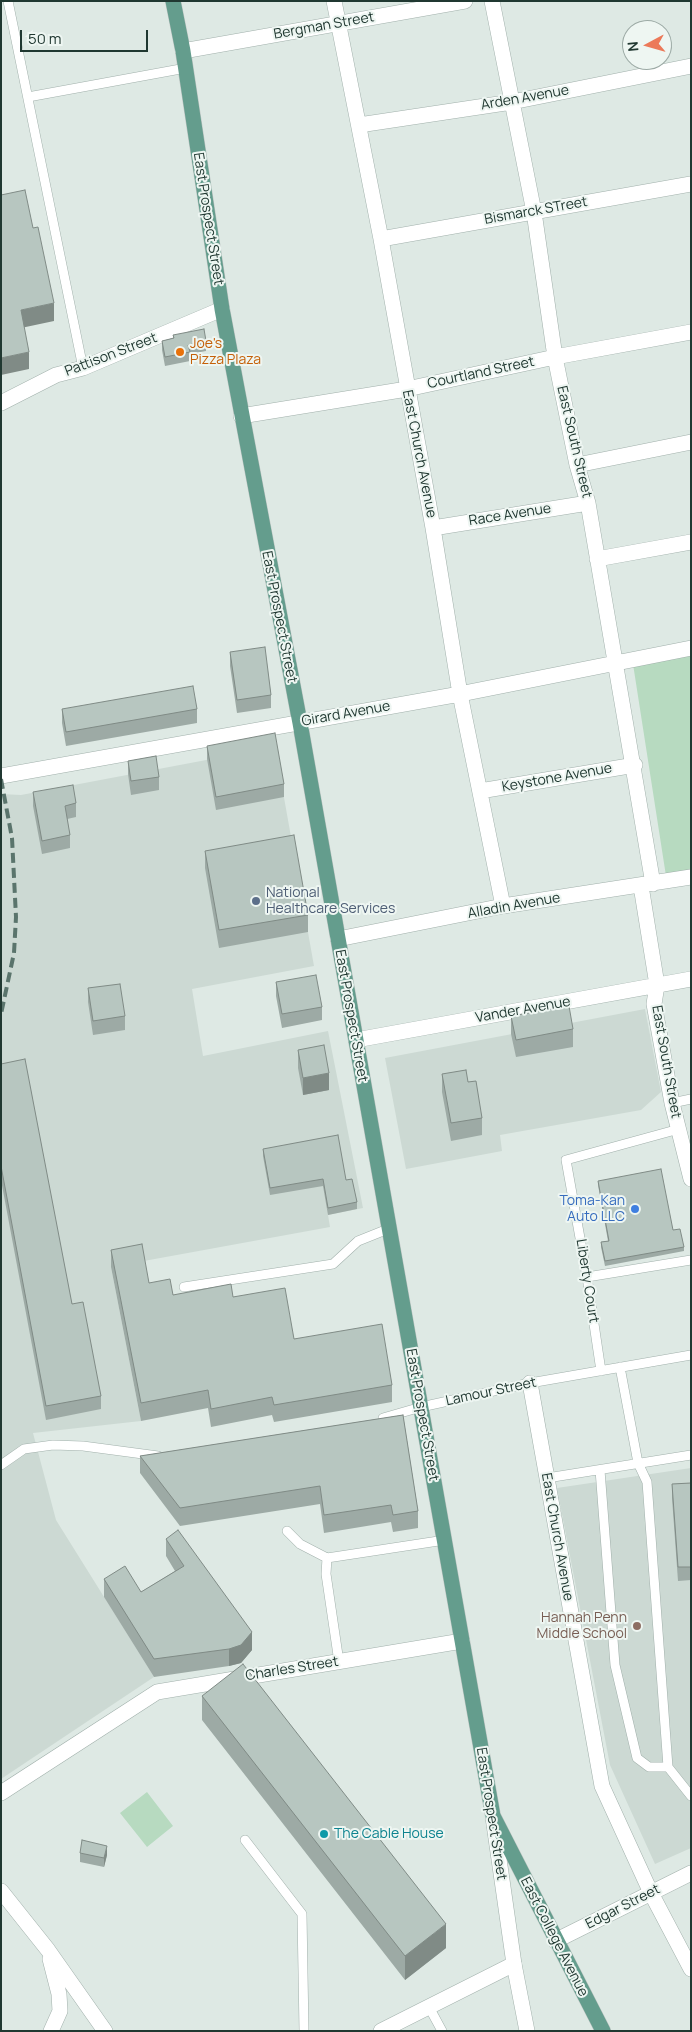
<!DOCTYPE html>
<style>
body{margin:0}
#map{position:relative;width:692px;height:2032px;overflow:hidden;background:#dee9e4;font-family:Manrope,sans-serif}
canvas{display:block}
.frame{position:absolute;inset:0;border:2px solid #203831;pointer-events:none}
.north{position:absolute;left:622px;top:20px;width:50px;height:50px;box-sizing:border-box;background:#eef6f2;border:1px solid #9caaa5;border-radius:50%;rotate:264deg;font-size:14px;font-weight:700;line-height:20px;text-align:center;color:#203831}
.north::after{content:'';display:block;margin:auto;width:18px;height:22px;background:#ec7959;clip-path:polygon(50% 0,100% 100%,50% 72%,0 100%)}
.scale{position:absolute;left:20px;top:30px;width:128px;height:22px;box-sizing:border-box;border:2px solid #203831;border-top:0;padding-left:6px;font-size:15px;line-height:18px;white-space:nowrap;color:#203831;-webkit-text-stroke:4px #eef6f2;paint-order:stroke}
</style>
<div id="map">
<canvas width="692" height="2032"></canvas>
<div class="frame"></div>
<div class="north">N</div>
<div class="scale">50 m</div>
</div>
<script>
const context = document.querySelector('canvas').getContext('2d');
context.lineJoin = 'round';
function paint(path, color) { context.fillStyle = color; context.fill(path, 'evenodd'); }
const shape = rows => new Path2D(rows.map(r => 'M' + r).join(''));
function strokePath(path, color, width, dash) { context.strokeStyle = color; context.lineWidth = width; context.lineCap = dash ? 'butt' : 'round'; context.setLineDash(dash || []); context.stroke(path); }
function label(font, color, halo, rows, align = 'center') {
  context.font = font + ' Manrope,sans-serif'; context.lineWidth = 4; context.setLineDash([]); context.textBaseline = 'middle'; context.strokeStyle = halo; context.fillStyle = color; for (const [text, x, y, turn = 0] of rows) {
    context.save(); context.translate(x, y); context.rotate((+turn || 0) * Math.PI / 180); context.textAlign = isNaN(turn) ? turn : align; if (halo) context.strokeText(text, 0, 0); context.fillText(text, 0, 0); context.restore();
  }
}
const built = shape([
 [275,747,314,966,192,989,203,1056,328,1031,363,1208,328,1215,330,1227,111,1267,141,1421,33,1433,56,1520,154,1677,1,1779,1,794,21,795],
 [645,1009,661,1092,641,1110,500,1135,502,1151,406,1169,385,1058],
 [691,1468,691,1848,655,1864,610,1765,557,1488]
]);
const green = shape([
 [691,654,691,871,666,876,633,664],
 [147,1792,173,1826,147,1847,120,1813]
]);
const service = shape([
 [8,1,83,368],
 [28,97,186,68],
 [672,1103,691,1099],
 [587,1277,691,1260],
 [184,1287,333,1264,358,1241,388,1229],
 [601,1371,587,1277,566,1160,679,1129],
 [383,1418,421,1407,530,1383,691,1355],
 [1,1465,24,1449,53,1445,83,1446,158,1456],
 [600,1470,615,1665,637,1758,649,1767,668,1767,647,1482,638,1463,620,1367],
 [547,1478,691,1455],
 [287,1531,300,1544,327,1558,445,1540],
 [327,1558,326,1574,339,1662],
 [668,1767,691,1796],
 [245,1840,302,1914,304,2031],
 [429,2007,442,2031]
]);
const minor = shape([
 [334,1,381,239,433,528,460,694,503,906],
 [492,1,534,212,555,357,577,465,588,503,653,884],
 [183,51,465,1],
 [359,125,512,102,691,66],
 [381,239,691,184],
 [1,403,56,375,83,368,222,309],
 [241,416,407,389,555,357,691,332],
 [577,465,691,442],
 [433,528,588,503],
 [597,559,691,542],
 [1,776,460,694,691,648],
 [480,791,635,765],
 [641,886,657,985,654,1004,672,1103,691,1179],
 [338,939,503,906,691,877],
 [356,1040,691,979],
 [530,1383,602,1786,651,1893,691,1969],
 [1,1793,157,1692,462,1641],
 [1,1891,48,1950,105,2031],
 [555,1941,691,1873],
 [50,1959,59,1994,60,2011,51,2031],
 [514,1964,527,2031]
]);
const tertiary = shape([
 [381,2031,514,1964,493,1817]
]);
const primary = shape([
 [173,1,183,51,222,309,300,723,493,1816,603,2031]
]);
const rail = shape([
 [1,779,12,838,16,917,14,953,1,1014]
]);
const wall = shape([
 [173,335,206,341,206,351,190,354,190,361,165,366,162,350,162,341,173,338],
 [230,652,271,695,271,708,237,713,230,666],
 [62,709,197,709,197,723,66,746,62,723],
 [207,746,284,784,284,797,216,810,207,759],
 [128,761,159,777,159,790,131,795,128,774],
 [33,792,76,803,76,817,67,819,70,835,70,848,42,854,33,806],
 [205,851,308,915,308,932,219,948,205,868],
 [276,982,322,1007,322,1020,282,1028,276,996],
 [88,988,125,1016,125,1030,93,1035,88,1002],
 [511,1016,573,1029,573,1047,516,1057,511,1034],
 [298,1050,329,1090,303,1095,298,1068],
 [1,1064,72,1304,101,1396,101,1409,46,1420,1,1180],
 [442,1074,468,1082,482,1118,482,1135,451,1141,442,1092],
 [263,1149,346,1180,357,1202,357,1209,328,1215,323,1186,270,1195,263,1156],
 [598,1181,673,1230,684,1247,684,1251,605,1266,601,1247,601,1242,608,1241,598,1185],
 [111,1250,149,1283,173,1295,233,1297,294,1339,392,1385,392,1402,274,1422,272,1415,211,1427,208,1408,141,1421,111,1267],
 [403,1415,418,1511,418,1528,393,1532,391,1522,324,1533,320,1504,180,1526,140,1473,140,1456],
 [691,1483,691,1580,678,1581,672,1498,672,1484],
 [166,1539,252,1650,241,1663,229,1666,154,1677,104,1597,104,1579,141,1592,175,1571,166,1556],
 [202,1696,446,1948,405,1980,202,1720],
 [80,1853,107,1855,104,1867,80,1862]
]);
const shadedWall = shape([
 [54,303,54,321,21,328,21,310],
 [29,352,29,369,1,375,1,358],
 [329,1073,329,1090,303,1095,303,1078],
 [252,1632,252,1650,241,1663,229,1666,229,1649],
 [107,1846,107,1855,104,1867,104,1858],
 [446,1924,446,1948,405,1980,405,1956]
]);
const building = shape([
 [25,190,33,228,38,227,54,303,21,310,29,352,1,358,1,195,25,190],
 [204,329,206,341,188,345,190,352,165,357,162,341,174,338,173,335,204,329],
 [265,647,271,695,237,700,230,652,265,647],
 [193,686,197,709,66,732,62,709,193,686],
 [275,733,284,784,216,797,207,746,275,733],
 [156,756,159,777,131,781,128,761,156,756],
 [73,785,76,803,65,806,70,835,42,841,33,792,73,785],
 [294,835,308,915,219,930,205,851,294,835],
 [316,975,322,1007,282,1014,276,982,316,975],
 [120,984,125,1016,93,1021,88,988,120,984],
 [569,1006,573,1029,516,1040,511,1016,569,1006],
 [324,1045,329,1073,303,1078,298,1050,324,1045],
 [25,1059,72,1304,83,1302,101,1396,46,1406,1,1166,1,1064,25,1059],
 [466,1070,468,1082,476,1081,482,1118,451,1123,442,1074,466,1070],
 [338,1135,346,1180,352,1179,357,1202,328,1208,323,1179,270,1188,263,1149,338,1135],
 [661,1169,673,1230,680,1229,684,1247,605,1261,601,1242,609,1241,598,1181,661,1169],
 [142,1244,149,1283,170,1279,173,1295,231,1284,233,1297,285,1288,294,1339,382,1324,392,1385,274,1405,272,1397,211,1409,208,1390,141,1403,111,1250,142,1244],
 [403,1415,418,1511,393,1515,391,1505,324,1515,320,1486,180,1508,140,1456,403,1415],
 [691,1483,691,1567,678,1567,672,1484,691,1483],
 [178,1530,252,1632,241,1645,229,1649,154,1659,104,1579,125,1566,141,1592,184,1566,166,1539,178,1530],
 [243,1664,446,1924,405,1956,202,1696,243,1664],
 [82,1840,107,1846,104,1858,80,1853,82,1840]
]);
const markers = [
 [180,352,5,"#e8710a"],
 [256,901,5,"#5c6f8a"],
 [635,1209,5,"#3f7fe0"],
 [637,1626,5,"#8d6e63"],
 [324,1834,5,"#0f9aa8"]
];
const streetNames = [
 ["Bergman Street",324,26,-10],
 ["Arden Avenue",525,98,-10],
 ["Bismarck STreet",536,211,-10],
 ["East Prospect Street",208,219,81],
 ["Pattison Street",111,355,-21],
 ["Courtland Street",481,373,-12],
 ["East South Street",574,442,77],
 ["East Church Avenue",419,454,79],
 ["Race Avenue",510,515,-9],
 ["East Prospect Street",279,617,79],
 ["Girard Avenue",346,714,-10],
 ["Keystone Avenue",557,778,-10],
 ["Alladin Avenue",514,906,-10],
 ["Vander Avenue",523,1010,-10],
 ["East Prospect Street",351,1016,80],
 ["East South Street",666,1062,80],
 ["Liberty Court",587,1281,81],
 ["Lamour Street",491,1392,-12],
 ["East Prospect Street",422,1415,80],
 ["East Church Avenue",557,1537,80],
 ["Charles Street",292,1669,-9],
 ["East Prospect Street",491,1814,81],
 ["Edgar Street",623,1907,-27],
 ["East College Avenue",554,1937,63]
];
const foodNames = [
 ["Joe's",190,344],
 ["Pizza Plaza",190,360]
];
const serviceNames = [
 ["National",266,893],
 ["Healthcare Services",266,909]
];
const shopNames = [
 ["Toma-Kan",625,1201],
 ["Auto LLC",625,1217]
];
const educationNames = [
 ["Hannah Penn",627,1618],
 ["Middle School",627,1634]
];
const cultureNames = [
 ["The Cable House",334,1834]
];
paint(built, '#ccd9d3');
paint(green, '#b7dac0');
strokePath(service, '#a1b0ab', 10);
strokePath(minor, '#a1b0ab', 16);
strokePath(tertiary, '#a1b0ab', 16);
strokePath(primary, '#bcc3c1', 16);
strokePath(service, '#fff', 9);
strokePath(minor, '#fff', 15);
strokePath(tertiary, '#fff', 15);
strokePath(primary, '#649d8d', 15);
strokePath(rail, '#5a746c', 4, [10, 5]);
paint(wall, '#9daaa5');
paint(shadedWall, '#808b86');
paint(building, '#b7c6c0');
strokePath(building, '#808b86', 1);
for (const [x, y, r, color] of markers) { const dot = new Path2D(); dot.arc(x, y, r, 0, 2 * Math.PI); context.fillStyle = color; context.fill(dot); strokePath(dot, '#eef6f2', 2); }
label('14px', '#203831', '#eef6f2', streetNames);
label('14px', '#c56008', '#eef6f2', foodNames, 'left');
label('14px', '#4e5e75', '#eef6f2', serviceNames, 'left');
label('14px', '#366cbe', '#eef6f2', shopNames, 'right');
label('14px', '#785e54', '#eef6f2', educationNames, 'right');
label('14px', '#0d838f', '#eef6f2', cultureNames, 'left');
</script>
